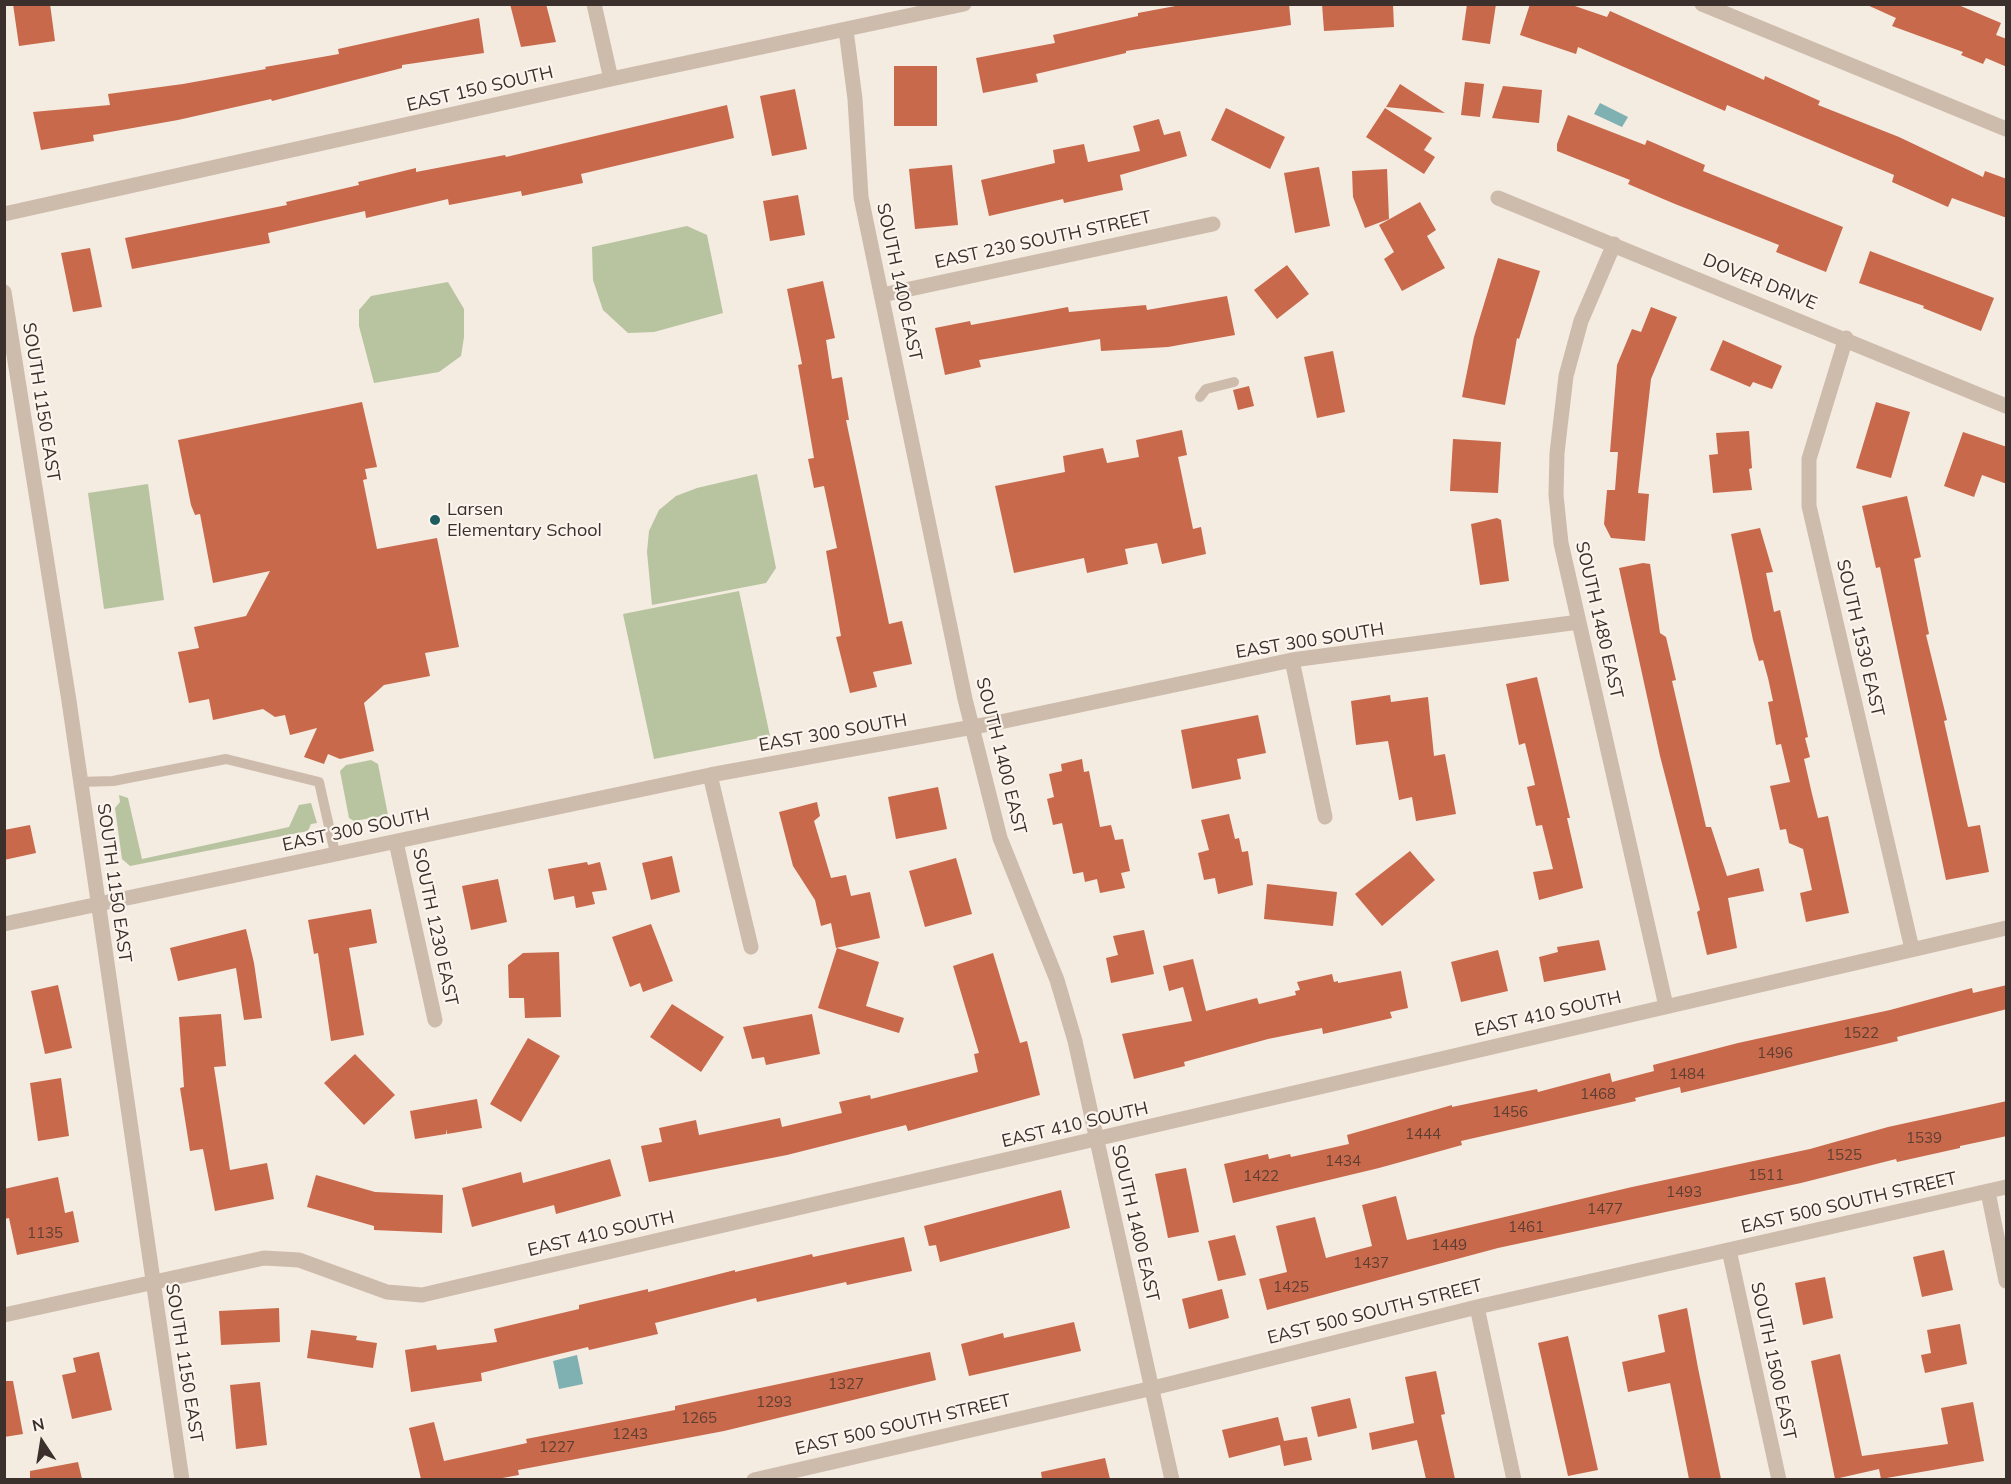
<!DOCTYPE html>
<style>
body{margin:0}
#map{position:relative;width:2011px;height:1484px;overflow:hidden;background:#f4ebe1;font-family:Mulish,sans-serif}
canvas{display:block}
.frame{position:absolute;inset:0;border:6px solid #3b302b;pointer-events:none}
.north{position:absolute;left:12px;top:1412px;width:60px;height:60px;-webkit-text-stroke:4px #fbf5ee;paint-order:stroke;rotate:348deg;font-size:16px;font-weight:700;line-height:24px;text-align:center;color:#3b302b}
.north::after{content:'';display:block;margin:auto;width:21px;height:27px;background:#3b302b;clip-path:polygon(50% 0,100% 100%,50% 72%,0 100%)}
</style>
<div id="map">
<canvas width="2011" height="1484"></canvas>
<div class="frame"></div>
<div class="north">N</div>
</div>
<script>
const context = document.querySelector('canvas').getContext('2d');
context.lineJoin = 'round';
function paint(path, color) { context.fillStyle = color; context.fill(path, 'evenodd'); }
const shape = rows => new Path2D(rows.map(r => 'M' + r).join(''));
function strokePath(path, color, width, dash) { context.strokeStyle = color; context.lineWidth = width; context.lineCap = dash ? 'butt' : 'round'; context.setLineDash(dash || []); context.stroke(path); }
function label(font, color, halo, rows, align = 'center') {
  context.font = font + ' Mulish,sans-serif'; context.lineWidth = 4.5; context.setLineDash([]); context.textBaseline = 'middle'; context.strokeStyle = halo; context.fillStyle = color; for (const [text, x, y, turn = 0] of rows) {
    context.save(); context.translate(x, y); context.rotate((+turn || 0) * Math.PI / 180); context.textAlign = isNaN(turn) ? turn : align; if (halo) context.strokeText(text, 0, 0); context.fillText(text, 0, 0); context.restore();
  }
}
const green = shape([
 [687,226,707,235,723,313,654,332,628,333,603,310,593,280,592,247],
 [448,282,464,309,464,337,461,356,439,372,374,383,359,326,359,310,371,296],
 [757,474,776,568,766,583,652,605,647,552,649,531,659,510,676,496,697,488],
 [148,484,164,600,104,609,88,493],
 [739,591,770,736,654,759,623,614],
 [371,760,378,764,388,815,354,821,349,818,340,771,346,765],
 [119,795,128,798,142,859,289,827,299,805,311,803,317,823,311,824,308,831,130,866,122,859,115,808,120,802]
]);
const water = shape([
 [1600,103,1628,117,1622,127,1594,114],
 [577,1355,583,1384,559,1389,553,1361]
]);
const building = shape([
 [13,4,50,4,55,41,19,46],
 [510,4,546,4,556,42,521,47],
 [1186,4,1289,4,1291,25,1126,51,1126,53,1036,74,1038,82,983,93,976,58,1055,43,1053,35,1138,16,1138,13],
 [1322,4,1393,4,1394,27,1324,31],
 [1467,4,1496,4,1490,44,1462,40],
 [1530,4,1569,4,1607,17,1610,11,1764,80,1765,76,1820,101,1818,105,1899,137,1983,177,1985,171,2007,179,2007,218,1952,198,1948,207,1892,182,1894,175,1727,105,1725,111,1578,47,1576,54,1520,35],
 [1865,4,1956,4,2001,23,1996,35,2007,39,2007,67,1986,58,1983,64,1961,55,1963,52,1892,26,1896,18],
 [479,18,484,53,402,65,402,68,272,101,271,99,178,120,93,135,94,141,41,150,33,112,110,105,108,94,183,84,266,69,265,67,339,54,338,49],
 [894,66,937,66,937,126,894,126],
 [1465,82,1484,84,1480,117,1461,115],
 [1400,84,1445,113,1386,107],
 [1503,86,1542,90,1539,123,1492,118],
 [795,89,807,149,772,156,760,96],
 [727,105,734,138,581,174,583,183,522,196,521,191,449,205,448,199,366,218,365,211,268,233,270,243,132,269,125,238,287,205,286,202,359,185,358,182,416,168,416,172,505,155,506,157],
 [1226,108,1285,137,1270,169,1211,140],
 [1385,108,1432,138,1424,150,1435,157,1424,174,1366,137],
 [1568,115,1645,145,1647,140,1705,165,1703,171,1843,227,1826,272,1776,252,1779,245,1675,204,1628,184,1630,180,1557,151,1557,144],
 [1159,119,1164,135,1180,131,1187,156,1120,175,1123,190,1064,203,1063,199,989,216,981,180,1055,163,1053,150,1084,144,1088,162,1140,151,1133,126],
 [952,165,958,225,915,229,909,169],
 [1319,167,1330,226,1295,233,1284,173],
 [1387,169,1389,219,1365,228,1353,197,1352,171],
 [798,195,805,235,770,241,763,201],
 [1420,202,1436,230,1427,236,1445,268,1402,291,1384,259,1394,252,1379,225],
 [90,248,102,307,73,312,61,253],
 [1870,251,1994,298,1981,331,1923,308,1924,306,1859,283],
 [1498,258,1540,271,1519,339,1517,338,1505,405,1462,397,1474,337],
 [1287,265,1309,294,1277,319,1254,290],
 [823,281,835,338,826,340,832,379,842,377,849,420,846,420,889,624,902,621,912,664,873,672,877,687,850,693,836,637,841,636,826,551,837,548,824,486,814,488,808,459,814,458,798,365,802,364,787,289],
 [1227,296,1235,335,1168,347,1101,351,1100,339,979,360,981,367,945,375,935,328,970,321,971,325,1068,307,1069,312,1146,305,1147,310],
 [1651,307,1677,317,1651,379,1638,493,1649,494,1645,541,1611,538,1604,524,1607,490,1615,490,1618,452,1610,452,1617,365,1632,329,1641,332],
 [1723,340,1782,366,1772,389,1753,382,1750,387,1710,370],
 [1333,351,1345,412,1317,418,1304,357],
 [1249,386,1254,406,1238,410,1233,390],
 [362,402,377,467,365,469,367,479,363,480,377,549,437,538,459,647,425,653,430,676,384,685,364,703,374,751,340,759,328,754,324,764,304,757,317,728,290,735,285,715,275,717,263,709,213,720,209,699,189,703,178,652,199,648,194,627,246,616,270,571,213,583,200,514,195,515,191,505,178,440],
 [1876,402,1910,412,1891,478,1856,468],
 [1182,430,1187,455,1178,457,1193,529,1201,527,1206,554,1162,564,1157,543,1125,549,1128,564,1087,573,1084,558,1014,573,995,486,1065,472,1063,456,1103,448,1107,463,1139,457,1136,440],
 [1749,431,1752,468,1749,469,1752,490,1713,493,1709,455,1718,454,1716,433],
 [1963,432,2007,447,2007,484,1982,475,1974,497,1944,486],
 [1453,439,1501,442,1498,493,1450,491],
 [1907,496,1921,557,1914,559,1929,634,1926,635,1947,720,1944,721,1968,827,1980,825,1989,872,1946,880,1880,567,1876,568,1862,506],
 [1497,518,1501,520,1509,581,1480,585,1471,524],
 [1760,528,1773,572,1766,573,1774,612,1780,610,1808,737,1805,738,1810,757,1804,759,1812,794,1818,818,1828,816,1849,913,1806,922,1800,893,1812,890,1803,849,1789,843,1786,829,1780,830,1770,786,1790,782,1781,744,1776,745,1768,702,1773,701,1768,678,1763,660,1759,661,1753,640,1731,534],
 [1643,563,1650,564,1660,633,1666,637,1676,680,1672,681,1706,827,1711,827,1727,876,1759,868,1764,891,1728,898,1737,948,1707,955,1697,912,1700,910,1660,756,1619,568],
 [1537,677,1570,818,1567,818,1583,888,1539,900,1533,872,1553,869,1542,825,1536,826,1527,787,1535,785,1525,743,1519,745,1506,684],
 [1390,695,1391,702,1428,697,1434,756,1445,754,1456,814,1416,821,1412,797,1399,800,1388,741,1356,745,1351,701],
 [1258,715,1266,753,1237,759,1241,779,1192,789,1181,730],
 [1082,759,1084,772,1089,771,1100,827,1111,825,1115,840,1123,839,1130,871,1121,873,1125,888,1100,893,1097,879,1085,882,1083,872,1073,874,1062,823,1053,825,1047,799,1054,797,1049,774,1062,771,1061,764],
 [938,787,947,829,896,839,888,797],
 [817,802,820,816,814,821,831,878,846,875,851,896,870,892,880,938,836,948,831,923,821,926,815,900,793,866,779,812],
 [1229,814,1235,839,1239,838,1242,852,1248,851,1253,885,1218,894,1215,878,1204,880,1198,853,1209,850,1201,820],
 [30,825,36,853,4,860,4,830],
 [1410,851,1435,880,1382,926,1355,894],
 [672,856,680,892,651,900,642,863],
 [956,858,972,914,925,927,909,871],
 [587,862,588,865,600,862,607,890,592,892,595,904,576,908,574,896,554,900,548,869],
 [498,879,507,922,471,930,462,886],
 [1267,884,1337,892,1333,926,1264,919],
 [371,909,377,943,349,948,364,1035,331,1041,318,953,314,954,308,920],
 [651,924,673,981,643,992,640,983,630,987,612,937],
 [246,929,254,963,262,1018,244,1020,236,968,178,981,170,948],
 [1144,930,1154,974,1111,983,1106,958,1118,955,1113,936],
 [1599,940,1606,970,1544,982,1539,957,1558,952,1557,947],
 [837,948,879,962,866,1006,904,1018,899,1033,818,1008],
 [1498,950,1508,991,1461,1002,1451,962],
 [559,952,561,1017,525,1018,524,998,509,998,508,965,523,953],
 [993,953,1020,1043,1027,1041,1040,1095,908,1131,906,1125,787,1155,649,1182,641,1146,662,1142,659,1128,696,1120,699,1135,780,1118,782,1127,842,1113,839,1102,870,1095,871,1099,978,1072,974,1054,979,1053,953,966],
 [1193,959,1206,1011,1257,998,1259,1004,1296,995,1295,991,1300,990,1297,982,1332,974,1334,982,1338,981,1338,983,1401,971,1408,1008,1390,1012,1392,1018,1323,1034,1322,1028,1268,1039,1184,1062,1185,1066,1134,1079,1122,1034,1192,1021,1183,987,1169,991,1163,966],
 [58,985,72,1048,45,1054,31,991],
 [2007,985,2007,1009,1897,1037,1898,1041,1681,1093,1680,1087,1635,1098,1636,1101,1461,1141,1462,1145,1379,1168,1233,1203,1224,1164,1268,1154,1269,1159,1290,1154,1291,1157,1349,1144,1347,1135,1452,1105,1452,1107,1537,1089,1538,1092,1610,1073,1612,1082,1654,1071,1653,1065,1738,1043,1890,1010,1972,988,1973,993],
 [672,1004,724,1037,701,1072,650,1037],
 [221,1014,226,1066,214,1067,230,1170,267,1163,274,1199,215,1211,203,1149,190,1151,180,1088,184,1087,179,1017],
 [812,1014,820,1054,766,1065,764,1057,752,1059,743,1027],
 [528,1038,560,1056,521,1122,490,1104],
 [355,1054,395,1095,364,1125,324,1083],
 [61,1078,69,1136,38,1141,30,1083],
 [477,1099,482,1128,447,1134,446,1129,446,1134,415,1139,410,1111],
 [2007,1101,2007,1136,1960,1146,1960,1148,1897,1162,1896,1159,1801,1183,1498,1248,1267,1310,1259,1279,1287,1272,1276,1226,1315,1217,1326,1258,1372,1246,1362,1205,1396,1196,1407,1240,1632,1187,1810,1149,1888,1127],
 [610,1159,621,1196,556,1214,554,1205,472,1227,462,1188,521,1172,523,1183],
 [1186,1168,1199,1232,1168,1238,1155,1174],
 [316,1175,375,1192,443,1195,442,1233,374,1230,374,1226,307,1207],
 [58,1177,65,1213,73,1211,79,1242,17,1255,9,1218,4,1219,4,1189],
 [1061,1190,1070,1228,940,1262,936,1245,929,1246,924,1226],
 [1235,1235,1246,1275,1218,1281,1208,1241],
 [904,1237,912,1271,847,1285,846,1282,757,1302,756,1298,655,1323,658,1334,589,1350,588,1347,481,1373,482,1381,411,1392,405,1350,436,1345,437,1350,497,1342,494,1329,579,1309,579,1305,648,1289,648,1292,735,1270,735,1272,812,1254,813,1257],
 [1944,1250,1953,1290,1922,1297,1913,1257],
 [1825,1277,1833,1318,1803,1325,1795,1283],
 [1222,1289,1229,1318,1189,1329,1182,1299],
 [279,1308,280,1342,221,1345,219,1311],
 [1687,1308,1698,1368,1721,1479,1689,1479,1670,1383,1628,1392,1622,1362,1665,1352,1658,1315],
 [1074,1322,1081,1351,969,1376,961,1344,1003,1333,1004,1338],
 [1960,1324,1967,1364,1925,1373,1921,1355,1931,1353,1927,1330],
 [311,1330,357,1336,356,1340,377,1343,373,1368,307,1358],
 [1568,1336,1598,1470,1568,1476,1538,1343],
 [99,1352,112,1410,72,1419,62,1375,76,1372,73,1358],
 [930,1352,936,1380,724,1431,518,1470,519,1475,497,1479,421,1479,409,1428,434,1422,444,1461,527,1443,526,1439,675,1410,675,1406],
 [1840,1354,1862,1456,1948,1444,1941,1408,1973,1402,1984,1461,1881,1479,1879,1469,1835,1479,1811,1361],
 [1436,1371,1445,1414,1441,1415,1455,1479,1426,1479,1417,1440,1372,1450,1369,1433,1414,1423,1405,1377],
 [4,1381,13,1381,23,1434,4,1437],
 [260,1382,267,1445,236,1449,230,1385],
 [1350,1398,1357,1428,1318,1437,1311,1407],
 [1278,1417,1284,1441,1307,1437,1312,1460,1284,1466,1280,1445,1229,1458,1222,1430],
 [1105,1458,1110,1479,1042,1479,1041,1472],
 [78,1462,82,1479,30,1479,30,1471]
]);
const service = shape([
 [1200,397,1206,389,1234,382],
 [79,782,113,781,226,759,319,782,335,853]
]);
const minor = shape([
 [594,4,611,79],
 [1702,4,2006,129],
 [846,30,855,99,861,197,965,699,1000,838,1057,980,1075,1041,1172,1480],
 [1498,198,2006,406],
 [4,214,611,79,964,4],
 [1614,244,1581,321,1566,376,1557,453,1556,495,1561,543,1666,1006],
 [882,295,1213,224],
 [1846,338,1809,459,1809,506,1912,949],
 [1292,660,1325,817],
 [710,775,751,947],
 [396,842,435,1020],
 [4,924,710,775,1000,722,1292,660,1579,622],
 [1988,1192,2006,1281],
 [1729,1250,1779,1480],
 [1477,1307,1514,1480],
 [4,1315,264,1258,299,1260,387,1292,422,1295,2006,928],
 [754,1480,1153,1388,1477,1307,2006,1187]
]);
const tertiary = shape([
 [4,292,69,701,182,1480]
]);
const markers = [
 [435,520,6,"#1f5a5e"]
];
const numberNames = [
 ["1522",1861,1033],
 ["1496",1775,1053],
 ["1484",1687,1074],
 ["1468",1598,1094],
 ["1456",1510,1112],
 ["1444",1423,1134],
 ["1539",1924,1138],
 ["1525",1844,1155],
 ["1434",1343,1161],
 ["1511",1766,1175],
 ["1422",1261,1176],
 ["1493",1684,1192],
 ["1477",1605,1209],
 ["1461",1526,1227],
 ["1135",45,1233],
 ["1449",1449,1245],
 ["1437",1371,1263],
 ["1425",1291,1287],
 ["1327",846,1384],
 ["1293",774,1402],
 ["1265",699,1418],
 ["1243",630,1434],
 ["1227",557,1447]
];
const streetNames = [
 ["EAST 150 SOUTH",480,89,-13],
 ["EAST 230 SOUTH STREET",1043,240,-12],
 ["SOUTH 1400 EAST",899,282,78],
 ["DOVER DRIVE",1760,282,22],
 ["SOUTH 1150 EAST",41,402,81],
 ["SOUTH 1480 EAST",1599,620,77],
 ["SOUTH 1530 EAST",1860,638,77],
 ["EAST 300 SOUTH",1310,641,-9],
 ["EAST 300 SOUTH",833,733,-10],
 ["SOUTH 1400 EAST",1001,756,76],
 ["EAST 300 SOUTH",356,830,-12],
 ["SOUTH 1150 EAST",114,883,82],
 ["SOUTH 1230 EAST",435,927,78],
 ["EAST 410 SOUTH",1548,1014,-13],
 ["EAST 410 SOUTH",1075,1125,-13],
 ["EAST 500 SOUTH STREET",1849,1203,-13],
 ["SOUTH 1400 EAST",1135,1223,77],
 ["EAST 410 SOUTH",601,1234,-13],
 ["EAST 500 SOUTH STREET",1375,1312,-14],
 ["SOUTH 1500 EAST",1773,1361,78],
 ["SOUTH 1150 EAST",184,1363,81],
 ["EAST 500 SOUTH STREET",903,1425,-13]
];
const poiNames = [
 ["Larsen",447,510],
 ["Elementary School",447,531]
];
paint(green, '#b8c4a0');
paint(water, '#7fb0b2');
paint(building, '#c8694b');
strokePath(service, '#cdbbac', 10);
strokePath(minor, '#cdbbac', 15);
strokePath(tertiary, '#cdbbac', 15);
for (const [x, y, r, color] of markers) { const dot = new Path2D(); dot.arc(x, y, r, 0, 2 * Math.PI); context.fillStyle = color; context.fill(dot); strokePath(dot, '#fbf5ee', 2); }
label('15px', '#5e3e33', null, numberNames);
label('18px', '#3b302b', '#fbf5ee', streetNames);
label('18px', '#3b302b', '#fbf5ee', poiNames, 'left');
</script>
